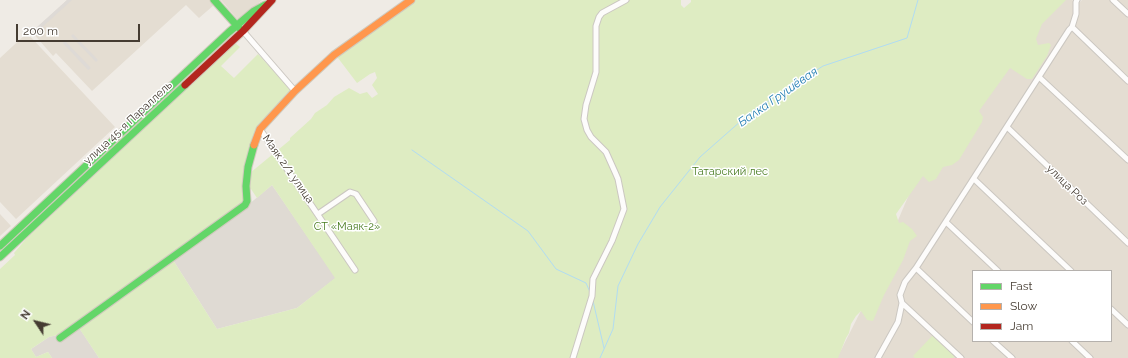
<!DOCTYPE html>
<meta charset="utf-8">
<style>
body{margin:0}
#map{position:relative;width:1128px;height:358px;overflow:hidden;background:#efebe5;font-family:Raleway,sans-serif}
canvas{display:block}
.legend{position:absolute;left:972px;top:270px;width:140px;height:72px;box-sizing:border-box;background:#fff;border:1px solid #b5b1ad;margin:0;padding:5px 7px;list-style:none;font-size:12px;color:#453c32}
.legend li{display:flex;align-items:center;gap:8px;height:20px}
.legend b{width:20px;border:1px solid #b5b1ad}
.north{position:absolute;left:16px;top:302px;width:40px;height:40px;-webkit-text-stroke:3px #fff;paint-order:stroke;rotate:305deg;font-size:11px;font-weight:700;line-height:16px;text-align:center;color:#453c32}
.north::after{content:'';display:block;margin:auto;width:14px;height:18px;background:#453c32;clip-path:polygon(50% 0,100% 100%,50% 72%,0 100%)}
.scale{position:absolute;left:16px;top:24px;width:124px;height:18px;box-sizing:border-box;border:2px solid #453c32;border-top:0;padding-left:5px;font-size:12px;line-height:14px;white-space:nowrap;color:#453c32;-webkit-text-stroke:3px #fff;paint-order:stroke}
</style>
<div id="map">
<canvas width="1128" height="358"></canvas>
<ul class="legend">
<li><b style="height:5px;background:#63d668"></b>Fast</li>
<li><b style="height:5px;background:#ff974d"></b>Slow</li>
<li><b style="height:5px;background:#b3261e"></b>Jam</li>
</ul>
<div class="north">N</div>
<div class="scale">200 m</div>
</div>
<script>
const context = document.querySelector('canvas').getContext('2d');
context.lineJoin = 'round';
function paint(path, color) { context.fillStyle = color; context.fill(path, 'evenodd'); }
const shape = rows => new Path2D(rows.map(r => 'M' + r).join(''));
function strokePath(path, color, width, dash) { context.strokeStyle = color; context.lineWidth = width; context.lineCap = dash ? 'butt' : 'round'; context.setLineDash(dash || []); context.stroke(path); }
function label(font, color, halo, rows, align = 'center') {
  context.font = font + ' Raleway,sans-serif'; context.lineWidth = 3; context.setLineDash([]); context.textBaseline = 'middle'; context.strokeStyle = halo; context.fillStyle = color; for (const [text, x, y, turn = 0] of rows) {
    context.save(); context.translate(x, y); context.rotate((+turn || 0) * Math.PI / 180); context.textAlign = isNaN(turn) ? turn : align; if (halo) context.strokeText(text, 0, 0); context.fillText(text, 0, 0); context.restore();
  }
}
const residential = shape([
 [67,0,210,0,214,5,199,18,186,5,92,91,56,53,53,56,32,32],
 [221,0,262,0,239,21],
 [1060,0,1072,0,1078,4,1082,0,1128,0,1128,358,837,358,873,287,896,225,947,105],
 [973,271,1111,271,1111,341,973,341],
 [27,33,115,127,16,219,0,202,0,58],
 [0,214,11,226,0,236]
]);
const industrial = shape([
 [272,185,336,278,297,308,217,329,173,260,248,205],
 [76,323,99,358,52,358,48,352,36,357,31,349,49,337,61,334]
]);
const green = shape([
 [415,0,681,0,681,5,684,8,691,2,691,0,1066,0,1042,24,1036,39,1038,45,1049,43,1051,45,1047,56,1032,79,1027,79,1010,68,979,111,983,117,982,122,959,160,952,165,943,167,936,179,929,182,923,176,896,214,899,223,903,222,912,229,917,236,910,241,903,260,884,295,873,321,867,320,861,311,856,316,851,324,849,333,846,338,838,358,99,358,79,328,173,260,217,329,297,308,335,278,272,185,257,198,251,189,243,193,244,201,242,204,61,334,49,337,31,349,36,357,48,352,52,358,0,358,0,269,15,255,14,253,26,239,235,43,240,47,221,66,234,78,258,54,283,81,291,92,263,120,255,132,250,173,290,140,290,138,311,119,315,113,327,105,334,97,349,88,360,94,367,92,372,98,378,94,372,85,377,78,375,72,370,74,357,83,338,58,341,53],
 [236,29,239,31,0,254,0,249],
 [933,335,956,356,953,358,915,358,913,356]
]);
const parking = shape([
 [67,0,72,0,39,30,37,27],
 [73,34,98,60,96,62,71,36],
 [65,41,91,68,88,70,63,43]
]);
const stream = shape([
 [412,150,528,231,556,269,586,283,590,292],
 [593,301,604,348],
 [600,358,613,329,618,286,638,244,660,207,700,157,750,113,823,66,907,38,918,0]
]);
const street = shape([
 [1113,0,1128,14],
 [1072,27,1128,81],
 [243,31,295,91],
 [1039,77,1128,160],
 [1007,127,1128,243],
 [260,129,355,270],
 [974,179,1071,271],
 [318,214,350,192,356,194,374,221],
 [946,222,998,271],
 [916,268,973,322],
 [902,303,961,358],
 [1111,309,1128,325],
 [993,341,1012,358],
 [1072,341,1090,358],
 [573,358,592,296,593,279,612,241,624,209,618,179,615,172,606,152,591,137,587,130,584,119,586,105,596,72,596,26,599,17,602,13,626,0],
 [878,358,898,322,902,303,900,295,905,282,916,268,1069,30,1072,27,1076,14,1076,2,1077,0]
]);
const fast = shape([
 [214,0,239,28],
 [0,246,229,32,254,11,265,5],
 [0,257,185,85],
 [60,338,245,205,247,201,246,186,248,167,254,145]
]);
const slow = shape([
 [254,145,260,129,295,91,334,55,411,0]
]);
const jam = shape([
 [185,85,243,31,272,0]
]);
const streetNames = [
 ["улица 45-я Параллель",128,123,-43],
 ["Маяк 2/1 улица",288,169,55],
 ["улица Роз",1067,185,44]
];
const parkNames = [
 ["Татарский лес",730,172],
 ["СТ «Маяк-2»",347,227]
];
const waterNames = [
 ["Балка Грушёвая",778,97,-35]
];
paint(residential, '#e4ddd2');
paint(industrial, '#dfdad3');
paint(green, '#deecc2');
paint(parking, '#dedad6');
strokePath(stream, '#b1dcf2', 1);
strokePath(street, '#cbc7c1', 7);
strokePath(fast, '#d0cabd', 9);
strokePath(slow, '#d0cabd', 9);
strokePath(jam, '#d0cabd', 9);
strokePath(street, '#fdfcfb', 5);
strokePath(fast, '#63d668', 7);
strokePath(slow, '#ff974d', 7);
strokePath(jam, '#b3261e', 7);
label('11px', '#453c32', '#fff', streetNames);
label('11px', '#487b20', '#fff', parkNames);
label('italic 12px', '#207db2', '#fff', waterNames);
</script>
